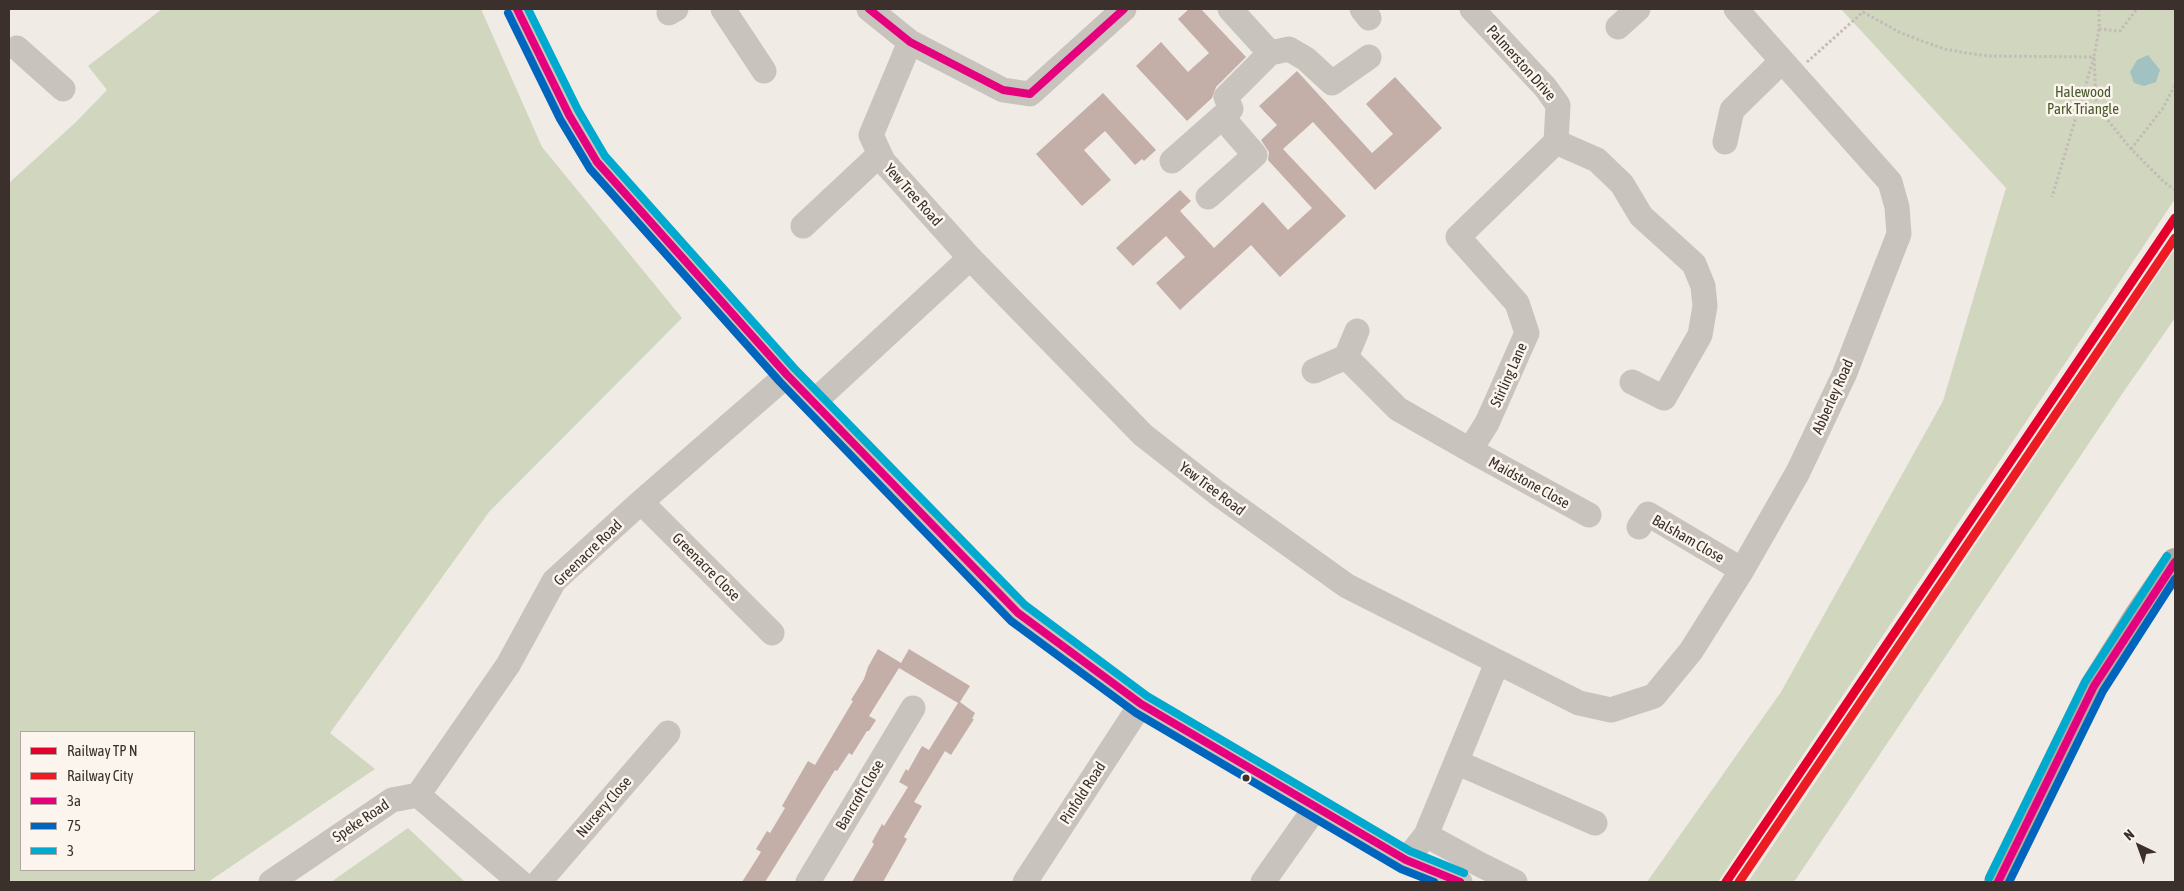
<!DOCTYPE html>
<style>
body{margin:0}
#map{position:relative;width:2184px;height:891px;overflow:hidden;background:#f0ebe5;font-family:"Asap Condensed",sans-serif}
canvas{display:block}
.frame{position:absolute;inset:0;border:10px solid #3b302b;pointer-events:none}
.legend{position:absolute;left:20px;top:731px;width:175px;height:140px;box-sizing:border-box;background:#fbf5ee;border:1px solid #aea6a0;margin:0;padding:6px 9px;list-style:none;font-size:15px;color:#3b302b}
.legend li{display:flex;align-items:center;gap:10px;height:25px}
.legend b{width:25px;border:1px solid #aea6a0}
.north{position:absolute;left:2114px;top:821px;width:50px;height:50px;-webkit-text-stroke:4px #fbf5ee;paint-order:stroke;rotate:318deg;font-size:14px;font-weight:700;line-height:20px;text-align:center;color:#3b302b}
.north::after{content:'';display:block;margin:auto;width:18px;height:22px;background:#3b302b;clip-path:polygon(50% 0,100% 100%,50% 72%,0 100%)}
</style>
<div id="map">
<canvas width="2184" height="891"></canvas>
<div class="frame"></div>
<ul class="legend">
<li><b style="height:6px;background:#e4002b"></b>Railway TP N</li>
<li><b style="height:6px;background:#ed1c24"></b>Railway City</li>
<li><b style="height:6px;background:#e5007d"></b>3a</li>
<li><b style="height:6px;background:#0065bd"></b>75</li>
<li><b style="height:6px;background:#00a9ce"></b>3</li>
</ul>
<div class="north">N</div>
</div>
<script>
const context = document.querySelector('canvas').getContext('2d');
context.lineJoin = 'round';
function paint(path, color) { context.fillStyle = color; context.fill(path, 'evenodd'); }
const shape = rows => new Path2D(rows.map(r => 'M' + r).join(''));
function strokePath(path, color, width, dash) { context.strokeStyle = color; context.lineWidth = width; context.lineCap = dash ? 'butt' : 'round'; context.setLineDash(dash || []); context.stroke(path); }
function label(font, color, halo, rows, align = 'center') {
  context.font = font + ' "Asap Condensed",sans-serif'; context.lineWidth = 5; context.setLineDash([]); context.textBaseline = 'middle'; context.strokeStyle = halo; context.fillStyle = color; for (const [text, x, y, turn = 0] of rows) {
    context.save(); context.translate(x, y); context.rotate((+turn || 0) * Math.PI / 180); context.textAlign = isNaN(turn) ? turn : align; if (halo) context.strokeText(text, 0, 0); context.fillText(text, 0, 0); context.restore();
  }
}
const green = shape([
 [162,9,481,9,542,147,682,318,489,512,330,733,375,769,208,882,9,882,9,183,76,122,107,90,88,66],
 [21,732,194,732,194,870,21,870],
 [1841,9,2175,9,2175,199,1718,882,1647,882,1781,692,1943,401,2006,188],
 [2175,249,2175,318,2122,394,1796,879,1793,882,1748,882],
 [408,828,465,882,331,882]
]);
const water = shape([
 [2148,55,2160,70,2156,82,2144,86,2134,83,2130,72,2137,60]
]);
const building = shape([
 [1189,9,1201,9,1246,57,1216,87,1212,98,1187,121,1136,66,1161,42,1188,72,1209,53,1178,19],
 [1297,71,1372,153,1393,134,1366,104,1395,77,1442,128,1375,190,1313,122,1283,149,1346,216,1280,277,1251,245,1180,310,1156,283,1185,257,1166,236,1133,266,1116,248,1180,190,1191,201,1180,211,1214,248,1263,202,1288,230,1312,208,1268,160,1269,152,1261,140,1277,125,1259,106],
 [1103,93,1156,150,1144,161,1142,159,1135,165,1105,131,1084,150,1111,180,1082,206,1036,154],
 [878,649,901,663,909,649,970,686,960,702,975,713,972,719,974,719,951,755,945,751,914,802,922,806,904,837,907,839,883,882,852,882,874,844,872,842,882,824,884,826,908,787,899,782,906,769,908,771,922,746,929,750,958,703,899,668,869,716,876,720,869,731,867,731,852,755,849,753,837,771,835,770,765,882,742,882,761,852,756,849,767,831,770,833,785,808,782,806,808,761,815,765,853,701,851,700,864,679,868,667]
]);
const path = shape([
 [2099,9,2099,29,2094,57,2096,101,2106,118,2131,149,2164,182,2175,190],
 [2099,29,2120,31,2137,9],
 [1807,62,1863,12,1899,32,1922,41,1945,49,1966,53,1989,56,2094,57,2052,197],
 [2131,149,2163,108,2175,85]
]);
const minor = shape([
 [517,9,569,115,597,162,787,375,1018,613,1141,704,1406,860,1460,882],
 [723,9,764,71],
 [869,9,910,42,1003,90,1030,94,1124,9],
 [1362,9,1369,18],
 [1472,9,1545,87,1558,105,1556,142,1597,160,1622,184,1641,216,1694,264,1703,286,1705,306,1700,335,1664,398,1632,382],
 [669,13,676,9],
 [1618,27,1638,9],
 [910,42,871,135,883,161,970,258,1143,435,1217,493,1347,586,1579,703,1611,710,1654,696,1691,651,1742,570,1798,472,1844,375,1899,234,1897,207,1890,182,1736,9],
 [17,48,63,89],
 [1270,53,1289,49,1306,59,1332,83,1369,57],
 [1725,142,1732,110,1782,61],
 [1172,161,1231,109,1226,97,1270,53,1230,9],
 [1208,197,1255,155,1222,117],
 [803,226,880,154],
 [1346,357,1398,409,1470,450,1487,423,1527,333,1517,303,1458,237,1556,142],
 [1314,371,1346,357,1357,331],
 [814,402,970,258],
 [1470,450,1589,515],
 [641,502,772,633],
 [1639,527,1648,514,1742,570],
 [1456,762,1595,823],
 [418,795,508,665,554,581,641,502,787,375],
 [1426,835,1479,864,1515,882],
 [1406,860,1426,835,1497,663],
 [271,882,392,800,418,795,520,882],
 [539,882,668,733],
 [808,882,913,708],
 [1025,882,1141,704],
 [1263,882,1316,807]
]);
const highway = shape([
 [1998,882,2094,686,2138,616,2175,562]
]);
const bus1 = shape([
 [517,9,569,115,597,162,787,375,1018,613,1141,704,1406,860,1460,882],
 [869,9,910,42,1003,90,1030,94,1124,9],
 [1998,882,2094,686,2175,562]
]);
const bus2 = shape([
 [508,13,560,119,590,169,780,382,1011,621,1136,713,1401,869,1434,882],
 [2009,882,2103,691,2175,579]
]);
const bus3 = shape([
 [528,9,578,110,605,156,794,368,1025,605,1147,696,1410,851,1464,873],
 [1989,878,2085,682,2167,556]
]);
const rail1 = shape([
 [1726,882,2175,218]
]);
const rail2 = shape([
 [1739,882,2175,238]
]);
const markers = [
 [1246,778,4.5,"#3b302b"]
];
const streetNames = [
 ["Palmerston Drive",1521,63,48],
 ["Yew Tree Road",913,195,48],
 ["Stirling Lane",1509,375,-66],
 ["Abberley Road",1833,397,-66],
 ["Maidstone Close",1529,483,29],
 ["Yew Tree Road",1212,489,37],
 ["Balsham Close",1688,539,30],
 ["Greenacre Road",588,553,-44],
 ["Greenacre Close",706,567,45],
 ["Pinfold Road",1083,793,-57],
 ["Bancroft Close",860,795,-59],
 ["Nursery Close",604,807,-49],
 ["Speke Road",361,821,-34]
];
const parkNames = [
 ["Halewood",2083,92],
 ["Park Triangle",2083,109]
];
paint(green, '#d1d6bf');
paint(water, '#a1c2c1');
paint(building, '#c3afa7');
strokePath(path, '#c2bbb6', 3, [2.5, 2.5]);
strokePath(minor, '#c9c3be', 25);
strokePath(highway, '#afaaa4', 28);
strokePath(bus1, '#e5007d', 8);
strokePath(bus2, '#0065bd', 8);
strokePath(bus3, '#00a9ce', 8);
strokePath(rail1, '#e4002b', 9);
strokePath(rail2, '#ed1c24', 9);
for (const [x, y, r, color] of markers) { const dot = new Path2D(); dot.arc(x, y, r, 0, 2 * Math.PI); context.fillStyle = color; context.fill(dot); strokePath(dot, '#fbf5ee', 2); }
label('15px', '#3b302b', '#fbf5ee', streetNames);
label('15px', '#4a5a2e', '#fbf5ee', parkNames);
</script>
